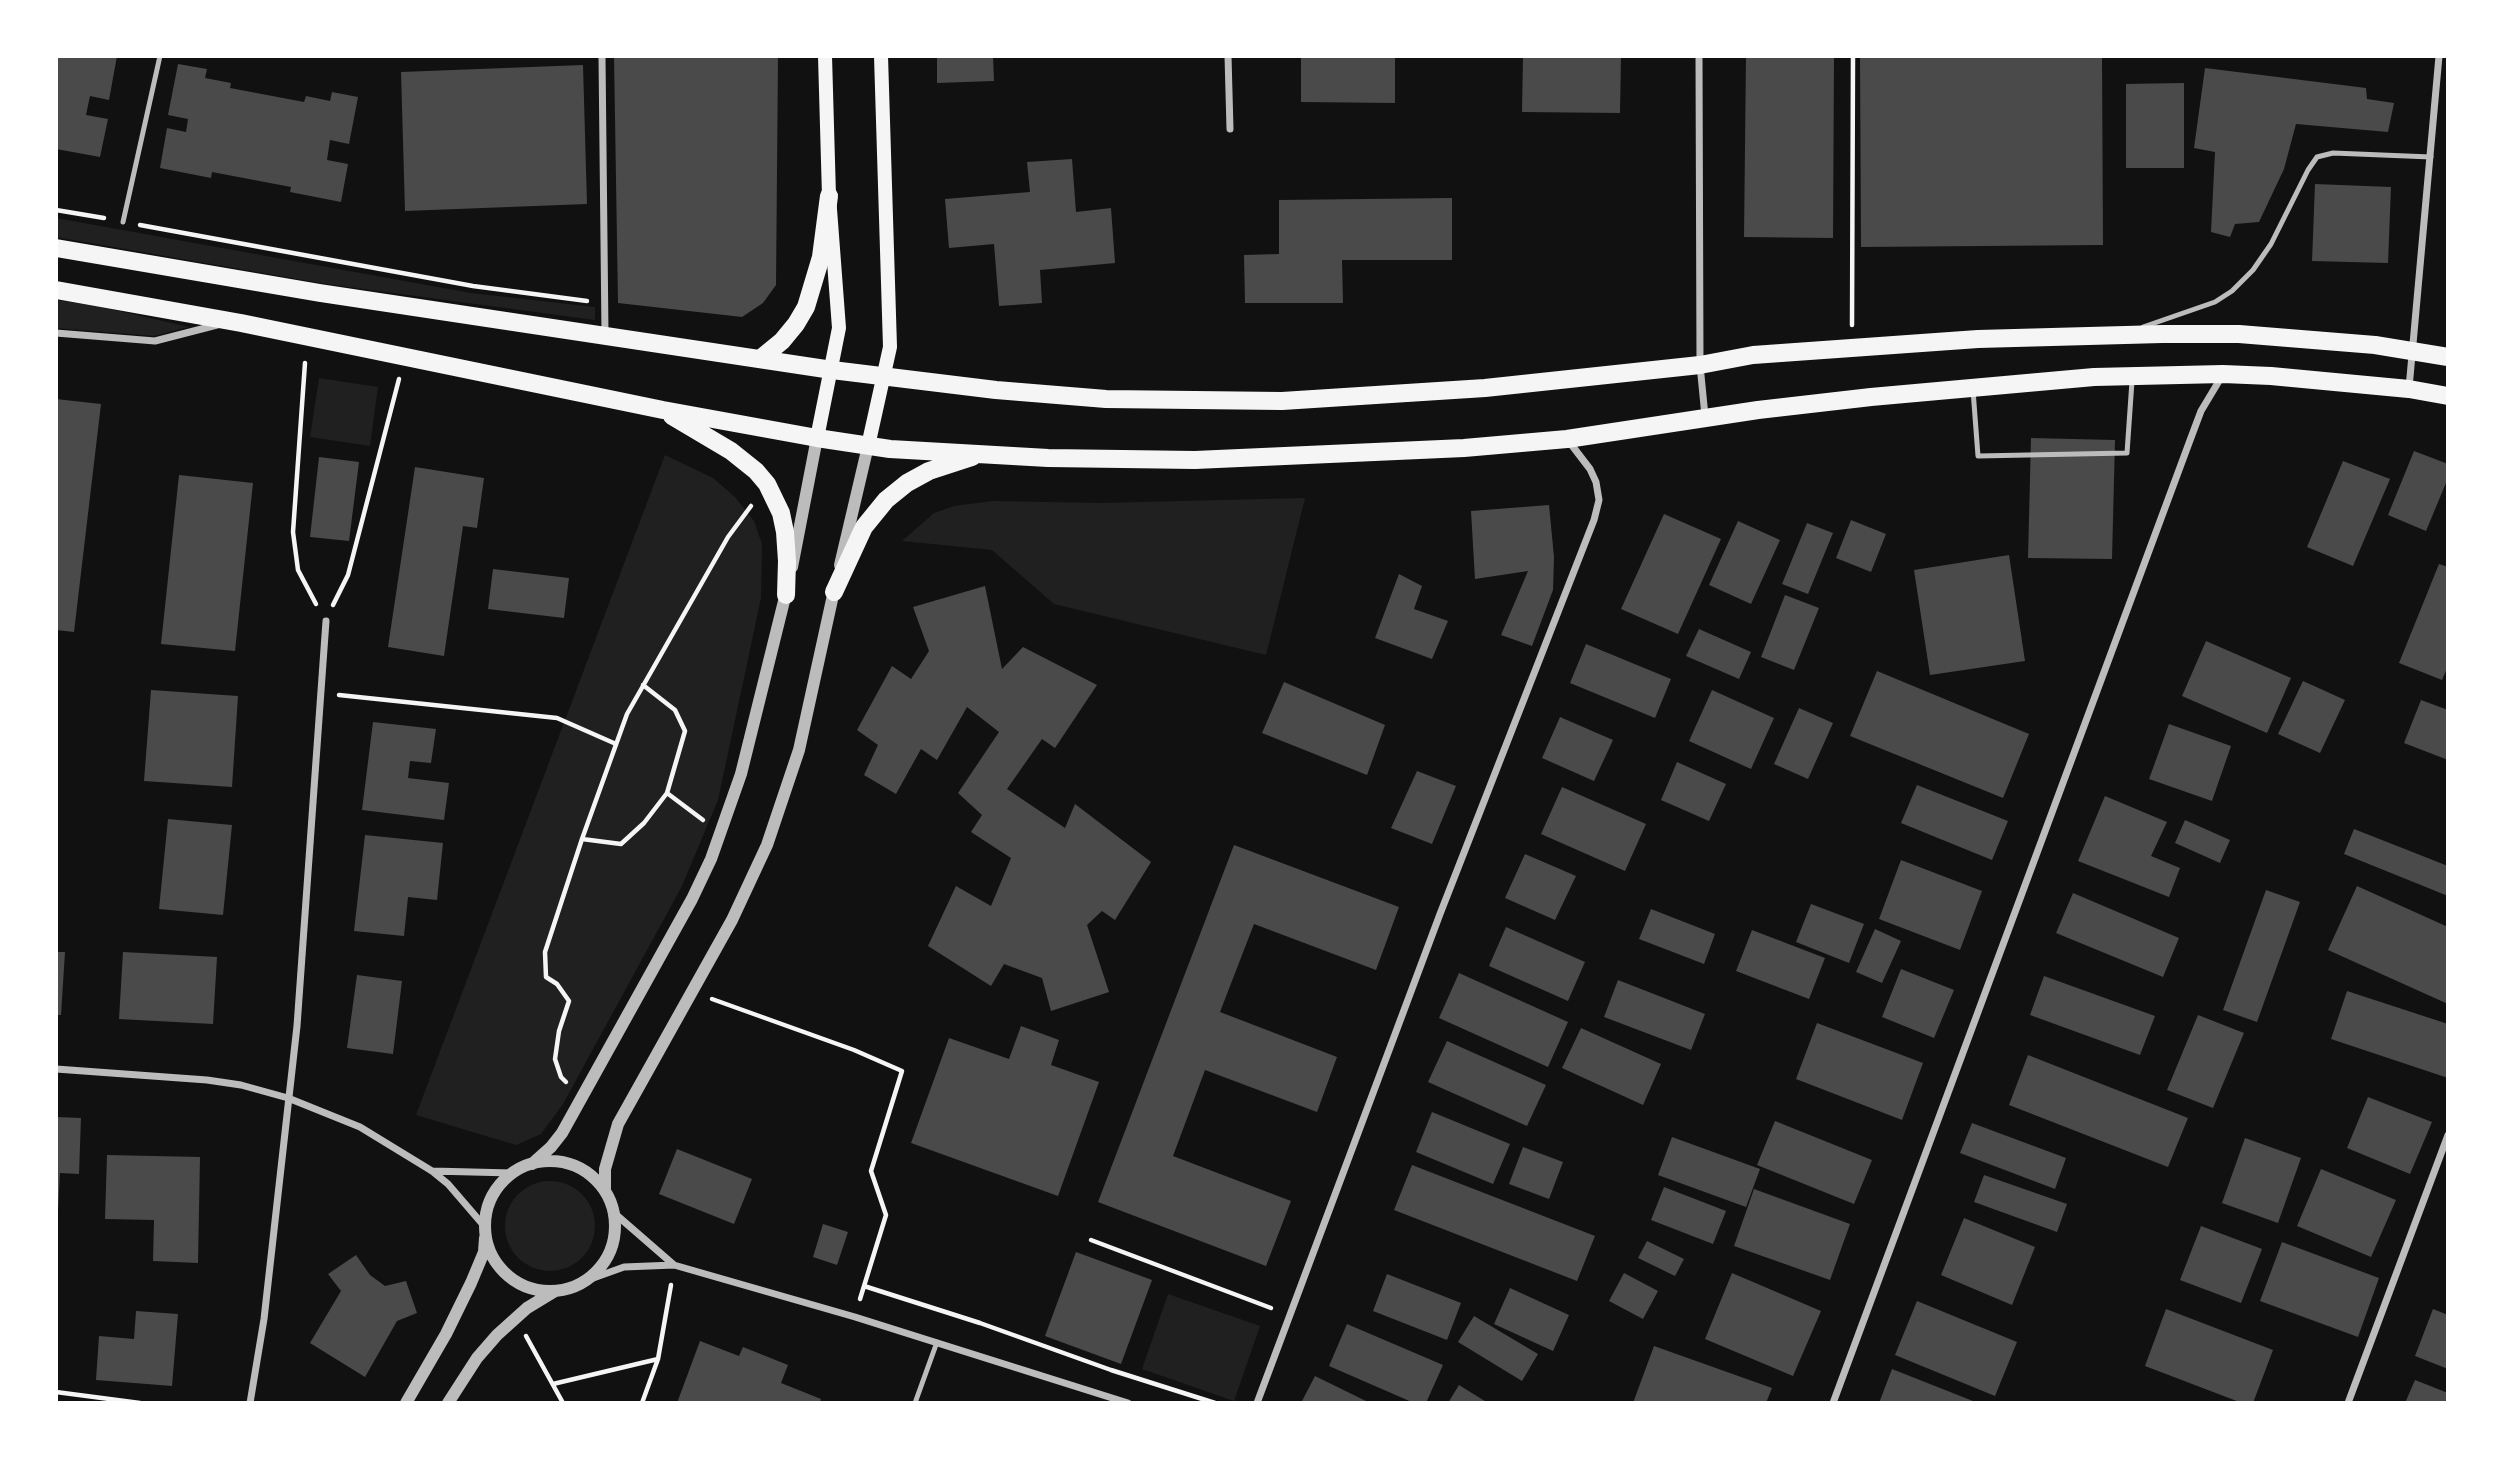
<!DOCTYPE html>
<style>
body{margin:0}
#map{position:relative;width:2504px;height:1459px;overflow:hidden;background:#111;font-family:"Asap Condensed",sans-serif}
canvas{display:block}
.frame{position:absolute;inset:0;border:58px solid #fff;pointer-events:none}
</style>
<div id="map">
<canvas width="2504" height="1459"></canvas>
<div class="frame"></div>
</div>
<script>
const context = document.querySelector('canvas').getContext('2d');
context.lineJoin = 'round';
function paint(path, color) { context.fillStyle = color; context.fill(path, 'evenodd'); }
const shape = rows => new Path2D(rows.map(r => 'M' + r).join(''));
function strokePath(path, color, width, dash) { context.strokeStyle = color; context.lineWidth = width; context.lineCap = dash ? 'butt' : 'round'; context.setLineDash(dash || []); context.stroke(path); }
const green = shape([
 [56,218,471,293,595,307,595,320,326,284,56,237],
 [56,300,97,306,189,327,154,336,56,328],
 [319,378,378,387,370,446,310,437],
 [665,455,713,478,735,497,754,521,762,544,761,598,718,800,682,886,563,1104,541,1134,516,1145,416,1115],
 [1305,498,1266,655,1054,604,992,550,902,541,934,513,954,506,993,501,1101,503],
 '505 1226a45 45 0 1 1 90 0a45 45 0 1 1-90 0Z',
 [1168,1294,1260,1326,1234,1401,1142,1369]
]);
const building = shape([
 [56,56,117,56,109,100,90,96,86,115,108,119,100,157,56,149],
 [614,56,778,56,776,285,763,303,742,317,618,303],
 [937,56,993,56,994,81,937,83],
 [1301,56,1395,56,1395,103,1301,102],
 [1523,56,1621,56,1620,113,1522,112],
 [1746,56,1834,56,1833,238,1744,237],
 [1860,56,2102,56,2103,245,1861,247],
 [178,64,207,69,205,78,231,83,230,88,304,102,306,96,330,101,332,92,358,97,349,144,330,140,327,160,348,164,341,202,290,192,291,187,212,172,211,178,160,168,167,128,186,132,188,119,168,115],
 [583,65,587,204,405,211,401,72],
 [2205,68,2366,88,2367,99,2394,103,2388,132,2296,124,2284,169,2259,222,2235,224,2230,237,2211,232,2215,152,2194,148],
 [2184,83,2184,168,2126,168,2126,84],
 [1072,159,1076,212,1111,208,1115,263,1040,270,1042,303,999,306,994,244,949,248,945,199,1030,192,1027,162],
 [2315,184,2391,187,2388,263,2312,261],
 [1452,198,1452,260,1342,260,1343,303,1245,303,1244,255,1279,254,1279,200],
 [56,399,101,404,74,632,56,630],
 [2031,438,2115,440,2112,559,2028,558],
 [2414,451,2448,464,2448,478,2426,531,2388,515],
 [319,457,359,462,349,541,310,537],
 [2343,461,2390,479,2353,566,2307,547],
 [415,467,484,478,477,528,463,526,444,656,388,647],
 [179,475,253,483,235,651,161,644],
 [1549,505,1554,557,1553,590,1532,646,1501,635,1528,571,1475,579,1471,511],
 [1664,514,1721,539,1678,634,1621,609],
 [1851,520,1886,534,1871,572,1836,558],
 [1738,521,1780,540,1751,604,1709,585],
 [1807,523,1833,533,1808,594,1782,584],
 [2009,555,2025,661,1930,675,1914,570],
 [2439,564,2448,567,2448,666,2442,680,2399,663],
 [493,569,569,578,564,618,488,609],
 [1399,574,1422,586,1414,609,1448,621,1432,659,1375,638],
 [985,586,1002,669,1023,647,1097,685,1055,748,1042,739,1007,789,1065,828,1075,804,1151,862,1115,920,1102,911,1087,925,1109,992,1051,1011,1042,978,1004,964,991,986,928,946,956,886,991,906,1011,858,971,832,982,815,958,793,999,732,967,707,937,760,921,749,896,794,864,775,878,745,857,730,892,666,911,679,929,651,913,607],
 [1785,595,1819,608,1794,670,1761,657],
 [1699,629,1751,652,1739,679,1686,656],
 [2206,641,2291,678,2267,733,2182,696],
 [1586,644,1671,679,1655,718,1570,683],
 [1877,671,2029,734,2003,798,1850,736],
 [2303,681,2345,700,2320,753,2278,734],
 [1284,682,1385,725,1367,775,1262,733],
 [151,690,238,696,232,787,144,781],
 [1712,690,1774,718,1751,769,1689,741],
 [2421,700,2448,710,2448,760,2404,743],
 [1799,708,1833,723,1808,779,1774,764],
 [1560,717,1613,740,1594,781,1542,758],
 [373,722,436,729,431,763,410,761,408,778,449,783,444,820,362,810],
 [2169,724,2231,746,2212,801,2149,779],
 [1677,762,1726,784,1709,821,1661,800],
 [1417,771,1456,786,1432,844,1391,828],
 [1917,785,2008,821,1992,860,1901,823],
 [1562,787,1646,824,1625,871,1541,834],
 [2105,796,2167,822,2151,856,2180,868,2169,897,2078,861],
 [168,819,232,825,223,915,159,909],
 [2185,820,2230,840,2220,863,2175,843],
 [2354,829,2448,866,2448,896,2344,854],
 [365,835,443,843,437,900,408,897,404,936,354,931],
 [1234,845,1399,907,1376,970,1254,924,1220,1012,1337,1057,1317,1112,1205,1070,1173,1156,1291,1201,1266,1266,1098,1202],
 [1525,854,1576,876,1555,920,1505,898],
 [1901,860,1982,891,1960,950,1879,919],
 [2357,886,2448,927,2448,1004,2328,950],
 [2266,890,2300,902,2257,1022,2223,1010],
 [2073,893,2179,938,2163,977,2056,933],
 [1811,904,1864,924,1849,963,1796,942],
 [1651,909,1715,934,1704,964,1639,939],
 [1506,927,1585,962,1568,1001,1489,966],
 [1875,929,1901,941,1882,983,1856,972],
 [1752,930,1825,958,1809,999,1736,971],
 [56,952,65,952,61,1015,56,1015],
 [123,952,217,957,213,1024,119,1019],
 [1901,969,1954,990,1934,1038,1882,1017],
 [1459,973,1568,1022,1548,1067,1439,1018],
 [357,975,402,981,393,1054,347,1048],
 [2044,976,2155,1016,2140,1055,2030,1015],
 [1618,980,1705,1014,1691,1050,1604,1017],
 [2347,991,2448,1024,2448,1078,2331,1039],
 [2198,1015,2244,1033,2213,1108,2167,1090],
 [1817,1023,1923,1063,1902,1120,1796,1079],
 [1021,1026,1059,1040,1051,1065,1099,1082,1058,1196,911,1143,949,1038,1009,1059],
 [1581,1028,1661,1064,1643,1105,1562,1068],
 [1447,1041,1546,1085,1527,1126,1428,1082],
 [2028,1055,2188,1118,2168,1167,2009,1105],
 [2368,1097,2432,1122,2410,1174,2347,1148],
 [1432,1112,1510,1144,1493,1184,1416,1152],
 [56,1117,81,1118,79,1174,60,1173,58,1211,56,1211],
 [1775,1121,1872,1160,1854,1204,1757,1165],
 [1972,1123,2066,1158,2055,1189,1960,1153],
 [1672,1137,1760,1169,1746,1207,1658,1175],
 [2245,1138,2301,1158,2278,1223,2222,1203],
 [1523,1147,1563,1162,1549,1199,1509,1184],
 [677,1149,752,1179,734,1224,659,1194],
 [107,1155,200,1157,198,1263,153,1261,154,1220,105,1219],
 [1412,1165,1595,1236,1577,1281,1394,1210],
 [2321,1169,2396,1200,2371,1257,2297,1226],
 [1984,1175,2067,1204,2057,1232,1974,1202],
 [1664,1187,1726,1211,1713,1244,1651,1220],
 [1754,1189,1850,1224,1830,1280,1734,1246],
 [1964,1218,2035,1247,2012,1305,1941,1275],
 [823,1224,848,1232,837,1265,813,1257],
 [2201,1226,2262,1249,2241,1303,2180,1280],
 [1647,1241,1684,1259,1675,1276,1638,1258],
 [2282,1242,2379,1278,2358,1337,2260,1301],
 [1076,1252,1152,1280,1121,1364,1045,1336],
 [356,1255,370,1275,385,1286,406,1281,417,1313,397,1321,365,1377,310,1343,341,1291,328,1274],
 [1624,1273,1658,1291,1643,1319,1609,1301],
 [1732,1273,1821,1311,1793,1376,1705,1339],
 [1387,1274,1461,1303,1447,1340,1373,1311],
 [1510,1288,1569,1315,1553,1351,1494,1324],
 [1917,1301,2017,1342,1995,1396,1895,1355],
 [2166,1309,2273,1350,2253,1403,2242,1403,2145,1366],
 [2433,1309,2448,1315,2448,1369,2415,1356],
 [136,1311,178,1314,172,1386,96,1380,99,1336,134,1339],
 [1474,1316,1538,1354,1522,1381,1458,1342],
 [1347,1324,1443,1365,1426,1403,1414,1403,1329,1366],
 [700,1341,739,1356,743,1347,788,1365,781,1383,821,1399,820,1403,677,1403],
 [1654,1346,1772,1388,1766,1403,1633,1403],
 [1892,1369,1978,1403,1879,1403],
 [1315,1376,1370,1403,1301,1403],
 [2415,1380,2448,1393,2448,1403,2405,1403],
 [1459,1385,1488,1403,1448,1403]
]);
const path = shape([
 [56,210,104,218],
 [140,225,473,286,587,301],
 [1852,325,1853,56],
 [305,363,293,532,298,570,316,604],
 [333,605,348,575,399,379],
 [339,695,557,718,616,744],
 [667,793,703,820],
 [582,839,621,844,644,823,667,793,685,731,675,710,643,685],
 [712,999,854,1050,902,1071,871,1171,886,1215,860,1299],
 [566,1082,561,1077,555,1059,559,1031,569,1001,557,984,546,977,545,952,582,839,627,714,728,537,751,506],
 [1091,1240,1271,1308],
 [864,1286,980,1323,1111,1370,1215,1403],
 [526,1336,563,1403],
 [553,1384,658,1359],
 [56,1392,140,1403],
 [642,1403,658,1359,671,1285]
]);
const service = shape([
 [123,222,160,56],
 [2143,327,2215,302,2232,291,2253,270,2271,244,2308,170,2317,157,2333,153,2431,157],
 [1973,390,1978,456,2127,453,2132,381],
 [915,1403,937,1342]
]);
const minor = shape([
 [602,56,605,334],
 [1228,56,1230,129],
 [1699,56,1700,365,1705,416],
 [56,333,155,341,217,325],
 [2409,388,2439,56],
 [56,1069,207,1080,241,1085,288,1098,360,1127,432,1171,448,1184,485,1227],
 [432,1171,512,1173],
 [613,1212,674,1265],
 [585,1281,624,1267,674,1265,855,1317,1128,1403],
 [250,1403,264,1319,297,1026,326,621],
 [1257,1403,1440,914,1594,520,1599,500,1596,482,1590,469,1567,439],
 [1833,1403,2189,443,2201,411,2222,376],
 [2348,1403,2448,1135]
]);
const tertiary = shape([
 [840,565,868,446],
 [792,567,817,438],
 '485 1226a65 65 0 1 1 130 0a65 65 0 1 1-130 0Z',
 [532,1164,551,1147,562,1133,692,899,711,859,741,774,787,589],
 [605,1191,605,1169,618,1124,732,920,767,845,799,750,835,586],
 [406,1403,446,1334,471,1283,484,1252,485,1238],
 [448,1403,477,1358,497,1335,527,1308,555,1291]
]);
const secondary = shape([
 [817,438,839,328,829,196,825,56],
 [868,446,890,347,881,56]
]);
const primary = shape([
 [56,248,320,293,832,370,996,390,1106,399,1282,401,1485,388,1700,365,1753,355,1978,339,2162,334,2239,334,2375,345,2448,357],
 [56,290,241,323,663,410,817,438,890,449,1048,458,1195,460,1464,448,1567,439,1758,410,1871,397,2094,377,2223,374,2271,376,2409,389,2448,396],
 [760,359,782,341,796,324,806,307,821,257,829,196],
 [672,416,731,451,756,471,767,484,781,513,785,532,787,561,786,595],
 [834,592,864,527,886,500,907,483,929,471,972,457]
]);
paint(green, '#202020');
paint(building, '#4a4a4a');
strokePath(path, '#f5f5f5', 4.5);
strokePath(service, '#bcbcbc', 5);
strokePath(minor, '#bcbcbc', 7);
strokePath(tertiary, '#bcbcbc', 12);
strokePath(secondary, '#f5f5f5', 14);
strokePath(primary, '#f5f5f5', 18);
</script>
